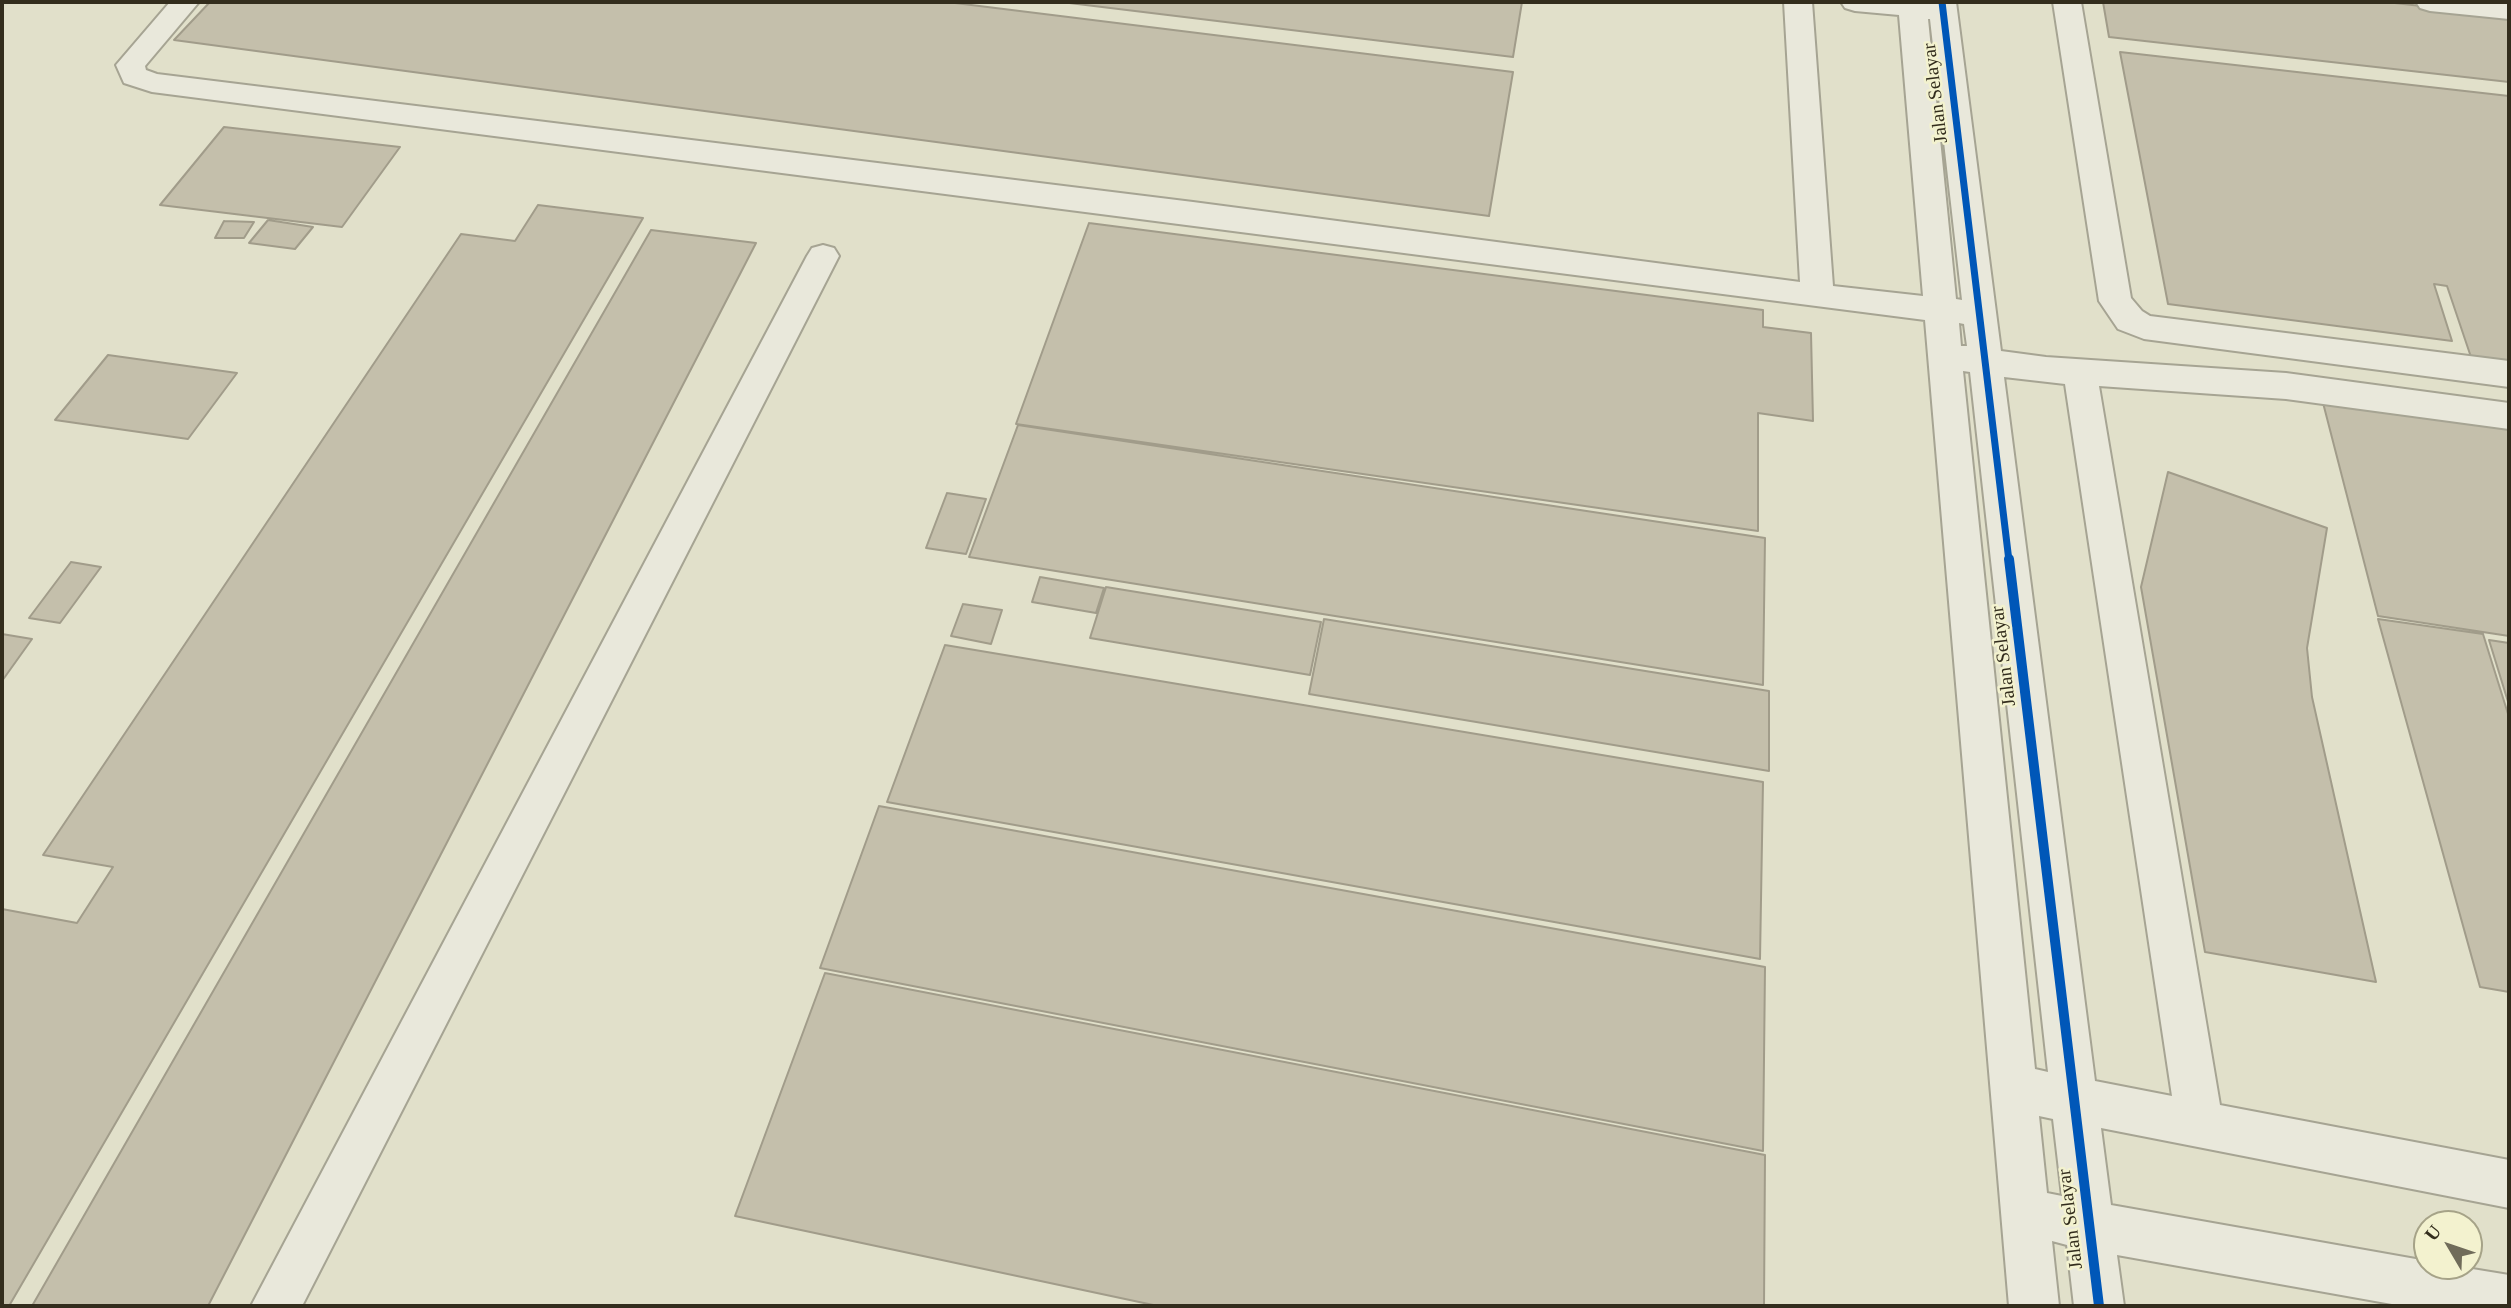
<!DOCTYPE html>
<style>
body{margin:0}
#map{position:relative;width:2511px;height:1308px;overflow:hidden;background:#e1e0ca;font-family:Georgia,serif}
canvas{display:block}
.frame{position:absolute;inset:0;border:4px solid #332d1d;pointer-events:none}
.north{position:absolute;left:2413px;top:1210px;width:70px;height:70px;box-sizing:border-box;background:#f3f2cf;border:2px solid #a6a388;border-radius:50%;rotate:309deg;font-size:19px;font-weight:700;line-height:28px;text-align:center;color:#332d1d}
.north::after{content:'';display:block;margin:auto;width:24px;height:32px;background:#706c5a;clip-path:polygon(50% 0,100% 100%,50% 72%,0 100%)}
</style>
<div id="map">
<canvas width="2511" height="1308"></canvas>
<div class="frame"></div>
<div class="north">U</div>
</div>
<script>
const context = document.querySelector('canvas').getContext('2d');
context.lineJoin = 'round';
function paint(path, color) { context.fillStyle = color; context.fill(path, 'evenodd'); }
const shape = rows => new Path2D(rows.map(r => 'M' + r).join(''));
function strokePath(path, color, width, dash) { context.strokeStyle = color; context.lineWidth = width; context.lineCap = dash ? 'butt' : 'round'; context.setLineDash(dash || []); context.stroke(path); }
function label(font, color, halo, rows, align = 'center') {
  context.font = font + ' Georgia,serif'; context.lineWidth = 5; context.setLineDash([]); context.textBaseline = 'middle'; context.strokeStyle = halo; context.fillStyle = color; for (const [text, x, y, turn = 0] of rows) {
    context.save(); context.translate(x, y); context.rotate((+turn || 0) * Math.PI / 180); context.textAlign = isNaN(turn) ? turn : align; if (halo) context.strokeText(text, 0, 0); context.fillText(text, 0, 0); context.restore();
  }
}
const building = shape([
 [210,2,947,2,1513,72,1489,216,174,40,210,2],
 [1061,2,1522,2,1513,57,1061,2],
 [2103,2,2386,2,2509,16,2509,82,2109,37,2103,2],
 [2120,52,2509,96,2509,368,2473,363,2447,286,2434,284,2452,341,2168,304,2120,52],
 [224,127,400,147,342,227,160,205,224,127],
 [538,205,643,218,9,1306,2,1306,2,909,77,923,113,867,43,855,461,234,515,241,538,205],
 [268,220,313,227,295,249,249,243,268,220],
 [224,221,254,222,244,238,215,238,224,221],
 [1089,223,1763,310,1763,327,1811,333,1813,421,1758,413,1758,531,1016,424,1089,223],
 [651,230,756,243,208,1306,32,1306,651,230],
 [108,355,237,373,188,439,55,420,108,355],
 [2321,395,2509,420,2509,636,2378,616,2321,395],
 [1018,425,1765,538,1763,685,969,557,1018,425],
 [2168,472,2327,528,2307,648,2312,697,2376,982,2205,952,2141,587,2168,472],
 [947,493,986,499,966,554,926,548,947,493],
 [71,562,101,567,60,623,29,618,71,562],
 [1040,577,1104,588,1096,613,1032,602,1040,577],
 [1106,587,1321,622,1310,675,1090,638,1106,587],
 [963,604,1002,610,991,644,951,636,963,604],
 [1324,619,1769,691,1769,771,1309,694,1324,619],
 [2378,619,2483,634,2509,717,2509,992,2480,987,2378,619],
 [2,634,32,639,2,681,2,634],
 [2489,640,2509,643,2509,705,2489,640],
 [945,645,1763,782,1760,959,887,802,945,645],
 [879,806,1765,967,1763,1151,820,968,879,806],
 [825,973,1765,1155,1764,1306,1158,1306,735,1216,825,973]
]);
const minor = shape([
 [170,2,199,2,145,66,146,70,157,74,1193,202,1800,282,1784,2,1812,2,1833,286,1923,296,1899,15,1855,11,1845,8,1841,2,1956,2,2001,351,2046,357,2286,373,2509,403,2509,429,2286,399,2099,386,2220,1105,2509,1160,2509,1208,2101,1128,2111,1205,2427,1261,2427,1266,2454,1266,2509,1275,2509,1306,2403,1306,2117,1255,2124,1306,2074,1306,2067,1245,2052,1241,2059,1306,2009,1306,1925,320,152,92,124,83,116,65,170,2],
 [1928,19,1930,19,1962,300,1956,299,1928,19],
 [1959,323,1964,324,1967,346,1961,346,1959,323],
 [1963,371,1970,372,2048,1072,2035,1069,1963,371],
 [2004,377,2065,384,2172,1096,2095,1081,2004,377],
 [2039,1116,2053,1119,2062,1196,2047,1193,2039,1116],
 [2053,2,2081,2,2131,298,2142,311,2150,316,2509,361,2509,387,2144,339,2118,329,2099,301,2053,2],
 [2416,2,2509,2,2509,19,2430,11,2420,8,2416,2],
 [823,245,834,248,839,256,302,1306,251,1306,807,256,812,248,823,245]
]);
const cyclewayFar1 = shape([
 [1942,2,2009,561]
]);
const cycleway = shape([
 [2009,559,2099,1306]
]);
const streetNames = [
 ["Jalan Selayar",1936,93,-97],
 ["Jalan Selayar",2004,656,-97],
 ["Jalan Selayar",2071,1219,-97]
];
paint(building, '#c4bfab');
strokePath(building, '#a19c8a', 2);
strokePath(minor, '#a6a493', 4);
paint(minor, '#e9e8db');
strokePath(cyclewayFar1, '#0057b8', 7);
strokePath(cycleway, '#0057b8', 10);
label('19px', '#332d1d', '#f3f2cf', streetNames);
</script>
